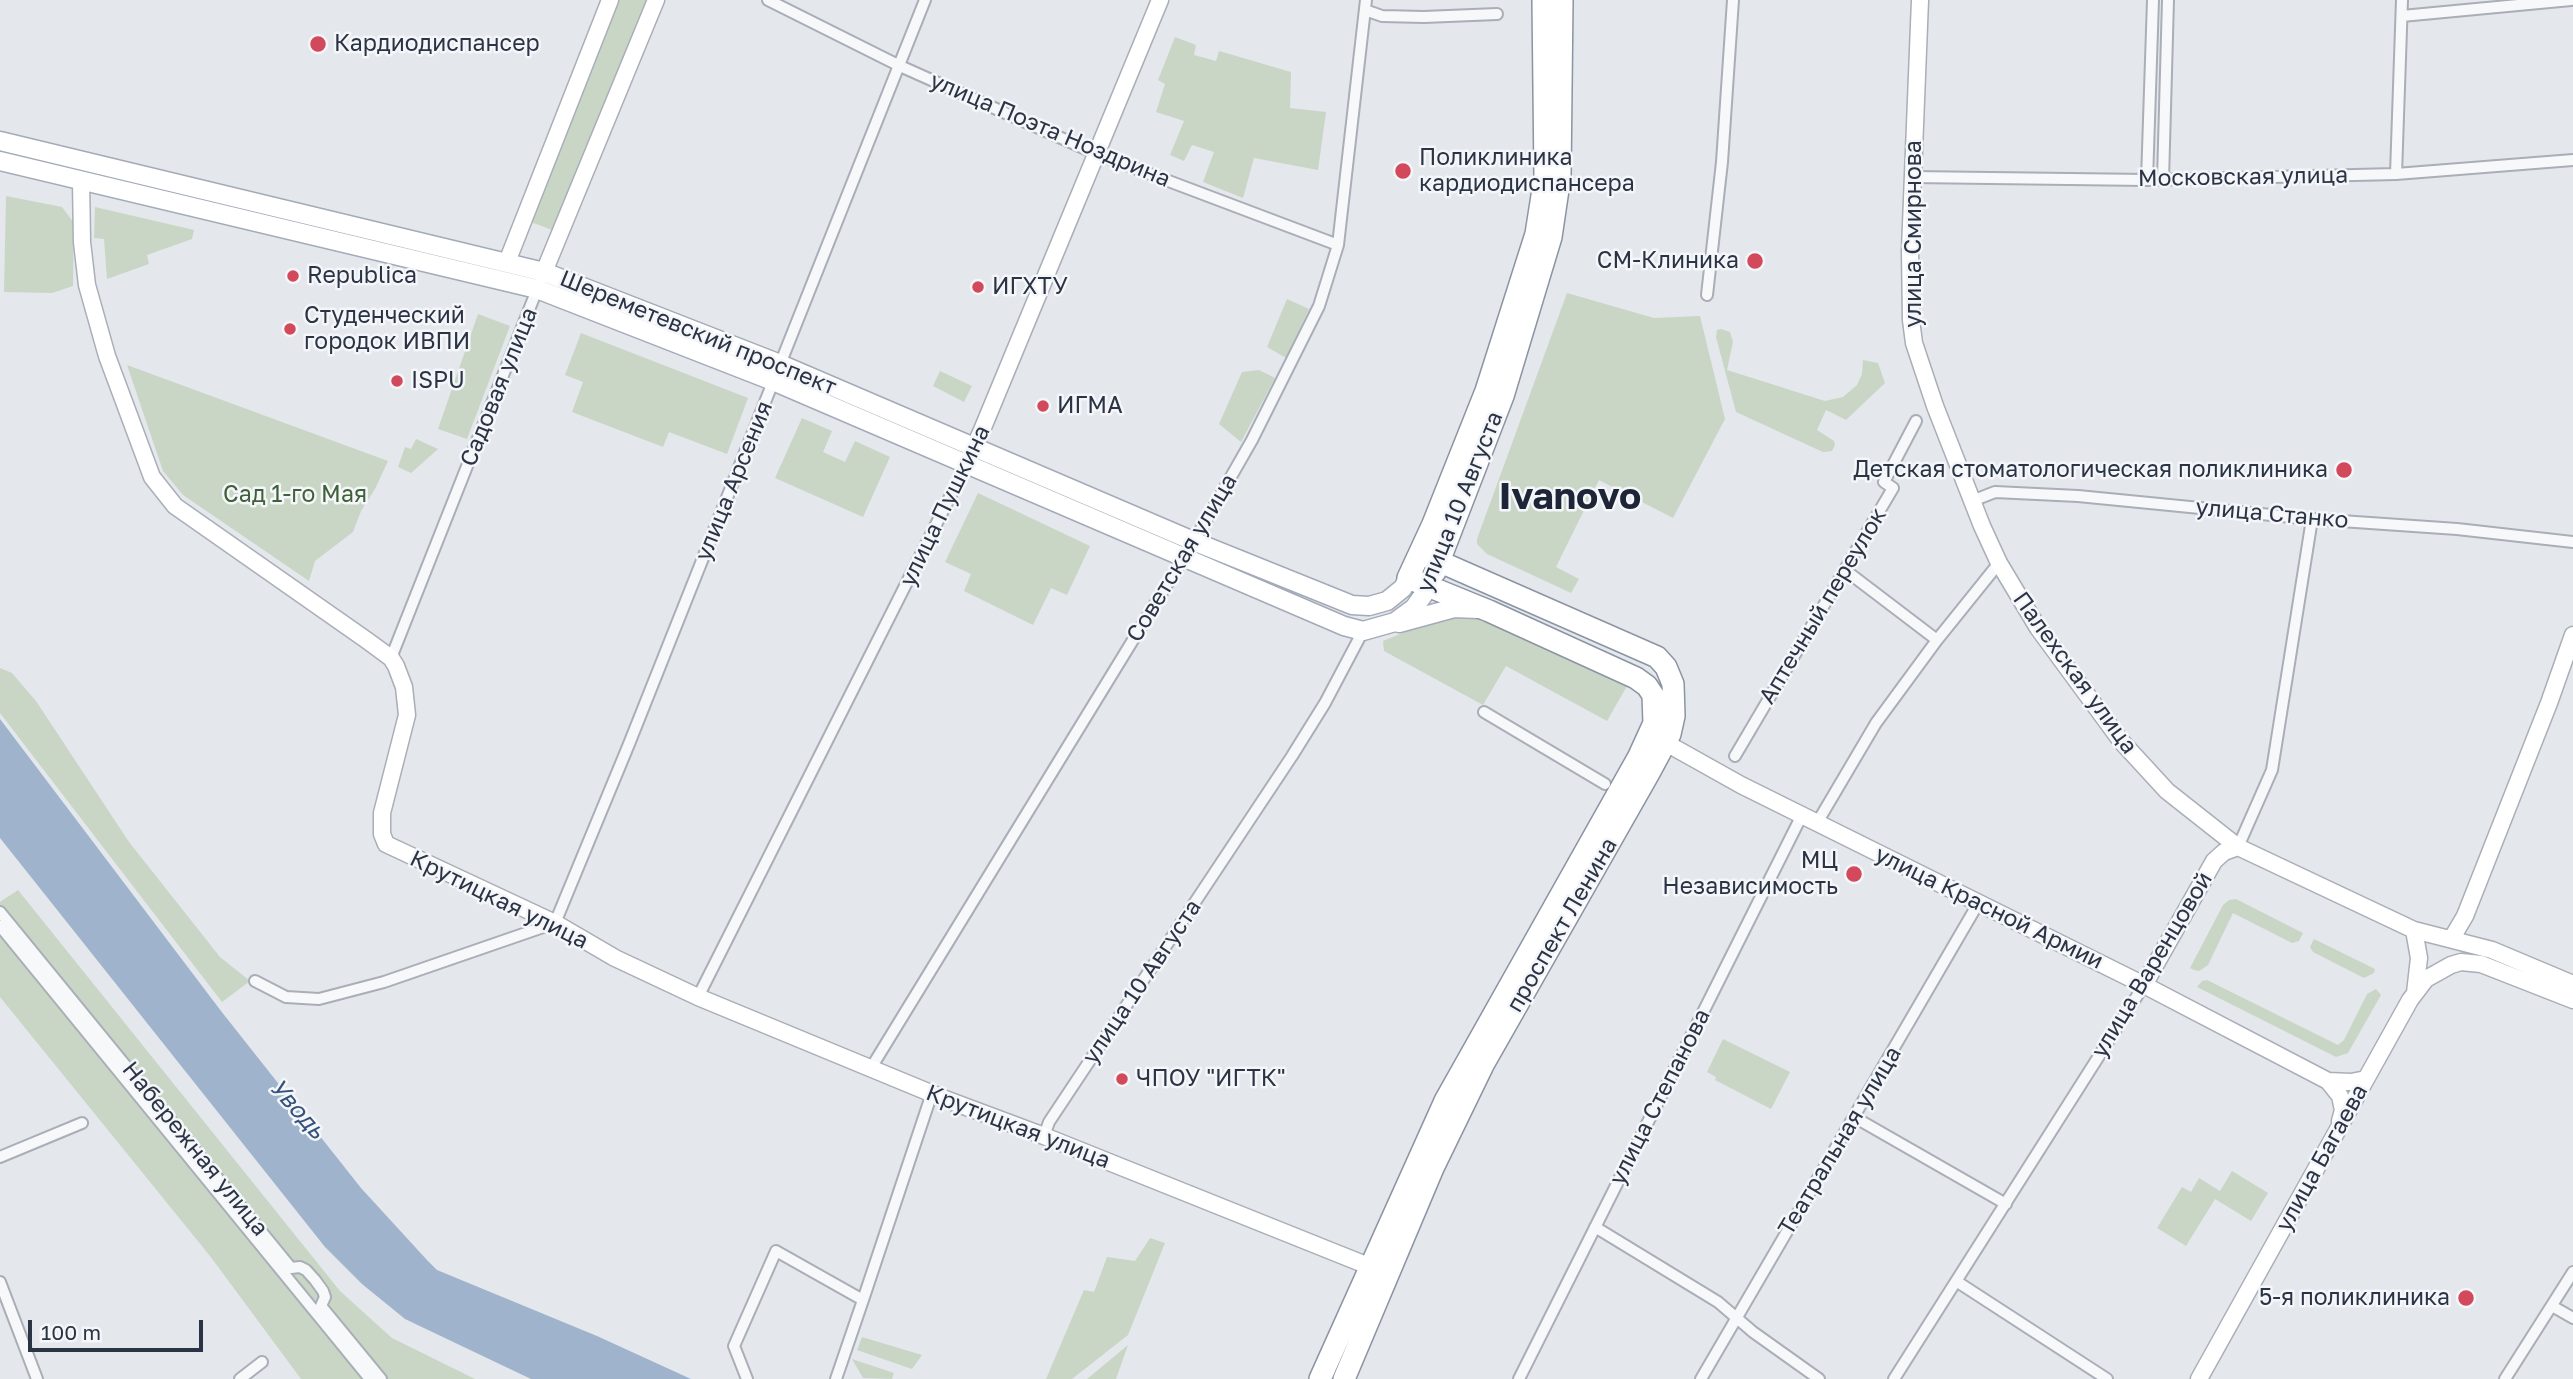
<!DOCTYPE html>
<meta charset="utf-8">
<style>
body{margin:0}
#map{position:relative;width:2573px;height:1379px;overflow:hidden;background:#e4e7ec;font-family:"Golos Text",sans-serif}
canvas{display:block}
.scale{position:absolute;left:28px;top:1320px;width:175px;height:32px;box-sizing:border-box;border:4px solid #2b3445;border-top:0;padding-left:9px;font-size:21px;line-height:24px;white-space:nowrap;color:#2b3445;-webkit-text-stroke:5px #f4f6f9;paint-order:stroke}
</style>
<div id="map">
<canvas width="2573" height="1379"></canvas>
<div class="scale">100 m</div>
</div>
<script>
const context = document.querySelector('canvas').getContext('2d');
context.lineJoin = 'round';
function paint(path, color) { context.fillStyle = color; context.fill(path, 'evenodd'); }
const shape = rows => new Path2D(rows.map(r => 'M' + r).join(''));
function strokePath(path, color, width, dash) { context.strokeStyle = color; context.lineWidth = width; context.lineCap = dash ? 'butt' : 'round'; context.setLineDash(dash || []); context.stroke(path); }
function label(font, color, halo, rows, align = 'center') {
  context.font = font + ' "Golos Text",sans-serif'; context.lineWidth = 5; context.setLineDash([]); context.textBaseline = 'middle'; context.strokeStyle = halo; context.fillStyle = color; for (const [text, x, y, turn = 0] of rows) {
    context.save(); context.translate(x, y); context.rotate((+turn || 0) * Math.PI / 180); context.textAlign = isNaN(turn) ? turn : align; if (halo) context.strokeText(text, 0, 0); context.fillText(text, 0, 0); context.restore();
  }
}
const green = shape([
 [616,0,652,0,555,231,528,221],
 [1175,37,1196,45,1194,55,1216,61,1219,51,1291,72,1290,108,1326,112,1318,170,1254,158,1243,198,1203,182,1214,152,1192,145,1184,161,1170,155,1184,121,1156,112,1165,84,1158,80],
 [6,196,62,207,74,223,73,286,52,293,4,292],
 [95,207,194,230,192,239,147,255,149,264,107,279,104,239,94,238],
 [1567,293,1654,318,1700,316,1725,419,1673,518,1599,480,1556,567,1579,579,1571,593,1487,554,1477,544,1477,539],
 [1287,299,1309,309,1286,358,1267,347],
 [478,314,510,326,467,439,438,429],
 [1721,329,1730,332,1733,342,1727,370,1825,401,1843,397,1857,385,1862,374,1863,360,1878,363,1885,383,1846,420,1826,410,1817,430,1834,441,1835,445,1832,451,1823,452,1736,412,1716,337,1717,330],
 [581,333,748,398,727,454,669,432,663,447,572,412,583,382,565,375],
 [127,365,388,461,375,489,361,511,353,532,315,561,309,581,183,495,163,471],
 [1259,370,1275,378,1241,442,1219,424,1242,372],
 [940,371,972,386,964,402,933,386],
 [802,418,832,431,823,452,845,462,855,441,890,457,863,517,775,478],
 [416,439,438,449,411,473,398,467,405,447,411,449],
 [978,493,1090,546,1067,595,1051,588,1033,625,964,591,971,574,945,562],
 [1454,612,1477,613,1627,686,1607,721,1506,666,1483,705,1384,651,1383,641],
 [0,668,12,673,36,701,129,842,220,957,250,981,222,1002,0,713],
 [18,890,340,1291,392,1338,475,1379,301,1379,210,1256,0,997,0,902],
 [2229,900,2236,899,2303,933,2299,941,2292,943,2233,913,2208,965,2199,971,2194,970,2190,968,2223,905],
 [2314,939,2375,969,2374,973,2364,978,2313,952,2310,947],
 [2207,980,2338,1045,2344,1040,2367,994,2376,989,2381,995,2348,1053,2336,1057,2197,987,2202,981],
 [1723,1039,1790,1072,1771,1109,1715,1080,1716,1077,1707,1072],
 [2232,1171,2268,1193,2251,1221,2215,1199,2186,1246,2157,1228,2182,1187,2191,1192,2199,1178,2220,1191],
 [1150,1238,1165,1243,1128,1335,1072,1379,1046,1379,1084,1290,1094,1292,1107,1257,1135,1261],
 [862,1337,922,1355,912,1369,857,1350],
 [1128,1345,1116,1379,1087,1379],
 [852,1359,894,1373,892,1379,863,1378]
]);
const water = shape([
 [0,719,221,1011,361,1188,427,1260,437,1270,597,1336,691,1379,531,1379,405,1319,362,1284,325,1247,0,838]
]);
const street = shape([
 [768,0,900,66,1097,154,1338,245],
 [1365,10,1382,16,1424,17,1497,14],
 [2402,16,2571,0],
 [2396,174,2402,0],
 [1912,177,2147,180,2396,174,2573,160],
 [2147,180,2153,0],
 [2163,180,2168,0],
 [1707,295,1722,162,1733,0],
 [1972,501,1995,492,2078,496,2312,519,2457,529,2573,542],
 [1845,570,1937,640],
 [391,658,544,272],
 [1484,712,1605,784],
 [1735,756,1893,488,1884,482,1916,421],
 [1817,823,1876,723,1937,640,1999,563],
 [2238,847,2272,770,2312,519],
 [0,912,291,1268,300,1267,306,1270,315,1280,323,1291,325,1297,321,1306,381,1379],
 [0,926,370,1379],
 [255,981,286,997,319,999,384,982,555,923,629,744,925,0],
 [698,997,966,465],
 [871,1068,1204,524,1252,440,1319,306,1338,245,1366,0],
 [1854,1117,2006,1204],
 [1044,1136,1049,1122,1292,756,1325,703,1363,631],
 [0,1157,82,1123],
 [1595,1227,1718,1302,1753,1332,1819,1379],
 [1956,1281,2107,1379],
 [0,1282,37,1379],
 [863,1300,932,1093],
 [2552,1306,2573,1318],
 [240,1379,262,1362],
 [747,1379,734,1346,776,1251,863,1300,836,1379],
 [1519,1379,1802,815],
 [1701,1379,1979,902],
 [1894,1379,2144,985],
 [2505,1379,2573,1272]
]);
const secondary = shape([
 [1920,0,1910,250,1911,320,1914,343,1935,406,1982,526,1999,563,2038,628,2121,741,2167,791,2238,847,2414,930,2492,950,2573,984],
 [81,180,82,242,87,285,107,356,152,477,175,506,365,639,391,658,396,666,404,687,407,715,382,813,382,834,386,844,555,923,615,958,698,997,945,1099,1044,1136,1371,1267],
 [507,262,610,0],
 [544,272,656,0],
 [966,465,982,430,1160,0],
 [1657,738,1741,785,2144,985,2328,1081,2351,1082,2366,1079],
 [2414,930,2419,958,2415,993],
 [2452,938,2465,916,2549,703,2573,635],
 [2144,985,2214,861,2224,852,2238,847],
 [2328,1081,2340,1096,2343,1110,2340,1121],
 [2199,1379,2410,1000,2426,979,2451,965,2461,962,2481,964,2573,1000]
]);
const primary = shape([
 [0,141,544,272,780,364,1193,541,1352,605,1369,606,1387,601,1403,588,1408,578],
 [0,161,537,289,773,381,1344,626,1363,631,1395,622,1414,608,1429,587],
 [1399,623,1454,608,1478,609]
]);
const highway = shape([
 [1435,572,1503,396,1551,237,1560,176,1562,0],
 [1320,1379,1445,1101,1638,758,1654,723,1653,695,1647,686,1636,678,1489,611,1408,578,1433,524,1486,391,1536,234,1545,177,1543,0],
 [1344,1379,1433,1168,1484,1063,1649,773,1670,734,1674,716,1673,684,1666,667,1657,657,1420,553]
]);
const markers = [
 [318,44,9,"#d1495b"],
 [1403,171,9,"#d1495b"],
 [1755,261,9,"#d1495b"],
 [293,276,7,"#d1495b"],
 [978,287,7,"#d1495b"],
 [290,329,7,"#d1495b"],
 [397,381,7,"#d1495b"],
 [1043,406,7,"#d1495b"],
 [2344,470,9,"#d1495b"],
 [1854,874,9,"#d1495b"],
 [1122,1079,7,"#d1495b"],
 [2466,1298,9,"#d1495b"]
];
const poiNames = [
 ["Кардиодиспансер",334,44],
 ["Поликлиника",1419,158],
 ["кардиодиспансера",1419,184],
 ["СМ-Клиника",1739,261,"right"],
 ["Republica",307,276],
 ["ИГХТУ",992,287],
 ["Студенческий",304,316],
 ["городок ИВПИ",304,342],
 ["ISPU",411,381],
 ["ИГМА",1057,406],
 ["Детская стоматологическая поликлиника",2328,470,"right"],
 ["МЦ",1838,861,"right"],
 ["Независимость",1838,887,"right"],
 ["ЧПОУ \"ИГТК\"",1136,1079],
 ["5-я поликлиника",2450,1298,"right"]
];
const streetNames = [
 ["улица Поэта Ноздрина",1050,130,23],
 ["Московская улица",2243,177,-1],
 ["улица Смирнова",1914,234,-90],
 ["Шереметевский проспект",698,333,22],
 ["Садовая улица",499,387,-68],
 ["улица Арсения",734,481,-68],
 ["улица 10 Августа",1460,502,-68],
 ["улица Пушкина",945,506,-64],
 ["улица Станко",2272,514,5],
 ["Советская улица",1182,558,-59],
 ["Аптечный переулок",1823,606,-59],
 ["Палехская улица",2075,673,54],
 ["Крутицкая улица",499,900,26],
 ["улица Красной Армии",1989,908,26],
 ["проспект Ленина",1562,925,-60],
 ["улица Варенцовой",2152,965,-59],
 ["улица 10 Августа",1142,982,-56],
 ["улица Степанова",1660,1097,-63],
 ["Крутицкая улица",1018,1127,21],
 ["Театральная улица",1840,1141,-59],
 ["Набережная улица",195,1149,51],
 ["улица Багаева",2322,1158,-61]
];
const parkNames = [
 ["Сад 1-го Мая",295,495]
];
const waterNames = [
 ["Уводь",297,1109,49]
];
const townNames = [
 ["Ivanovo",1570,497]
];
paint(green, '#c9d6c5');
paint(water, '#9fb4cc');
strokePath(street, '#a9aeb7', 14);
strokePath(secondary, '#a9aeb7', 19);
strokePath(primary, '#a3abb8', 21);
strokePath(highway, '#8b94a3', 24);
strokePath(street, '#f7f8fa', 10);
strokePath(secondary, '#fff', 16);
strokePath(primary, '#fff', 18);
strokePath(highway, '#fff', 21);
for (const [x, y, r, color] of markers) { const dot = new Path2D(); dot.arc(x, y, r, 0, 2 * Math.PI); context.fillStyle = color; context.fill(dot); strokePath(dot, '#f4f6f9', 2.5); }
label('23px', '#2b3445', '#f4f6f9', poiNames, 'left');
label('23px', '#2b3445', '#f4f6f9', streetNames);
label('23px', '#3f6138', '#f4f6f9', parkNames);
label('italic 24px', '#34527a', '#f4f6f9', waterNames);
label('bold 37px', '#1d2536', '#f4f6f9', townNames);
</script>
